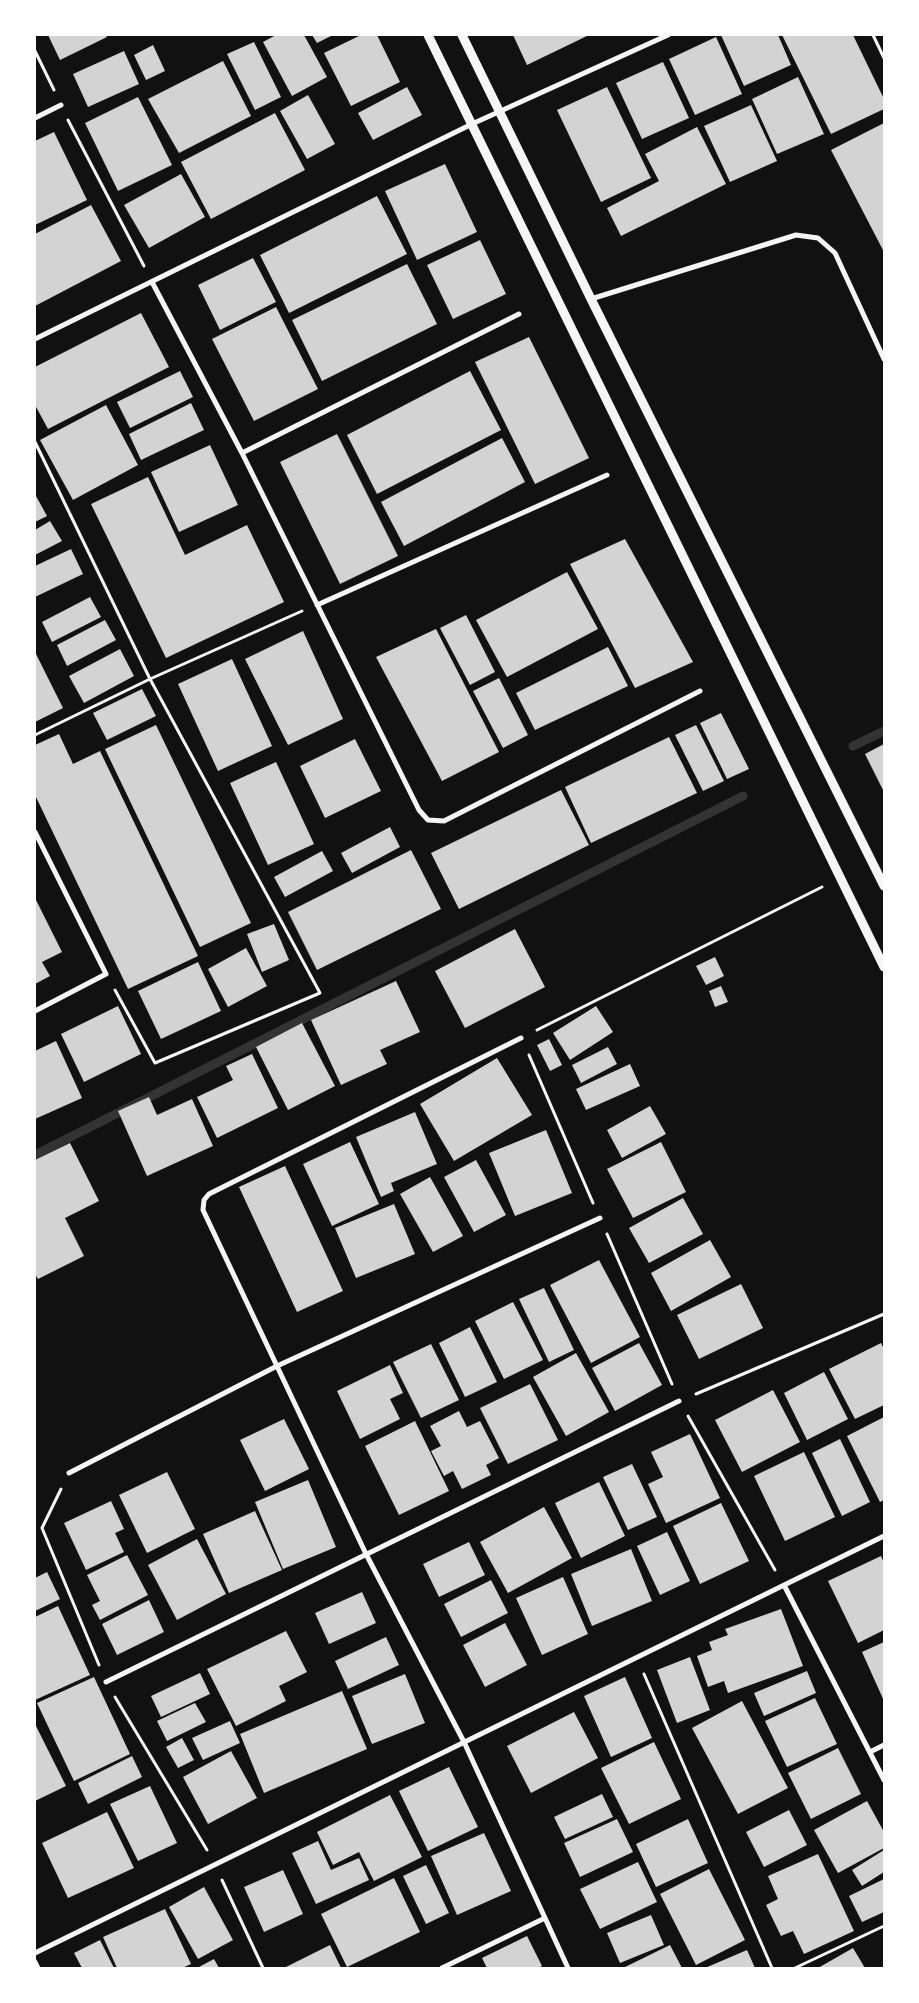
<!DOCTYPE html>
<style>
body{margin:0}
#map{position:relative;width:919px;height:2003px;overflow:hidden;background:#111;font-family:Ubuntu,sans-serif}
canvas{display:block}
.frame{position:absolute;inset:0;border:36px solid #fff;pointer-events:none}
</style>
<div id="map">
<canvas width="919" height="2003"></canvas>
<div class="frame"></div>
</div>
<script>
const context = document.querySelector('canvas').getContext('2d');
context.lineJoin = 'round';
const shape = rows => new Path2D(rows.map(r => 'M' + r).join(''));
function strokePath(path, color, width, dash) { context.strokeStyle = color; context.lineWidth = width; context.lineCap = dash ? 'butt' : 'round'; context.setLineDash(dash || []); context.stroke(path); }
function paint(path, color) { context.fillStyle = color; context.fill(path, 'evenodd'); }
const stream = shape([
 [853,746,884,731],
 [35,1155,743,796]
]);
const building = shape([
 [48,35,106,35,107,37,60,60],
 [276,35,304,35,327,77,292,96,263,42],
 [312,35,333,35,317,43],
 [361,35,377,35,400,82,351,106,324,53],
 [513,35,589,35,527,65],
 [721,35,778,35,791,65,744,86],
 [782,35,853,35,884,99,884,109,831,134],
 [716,37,742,94,695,115,669,59],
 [254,42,281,97,255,110,227,54],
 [153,45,165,71,146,80,134,55],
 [124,51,139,84,88,107,73,74],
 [223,61,251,116,179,153,148,99],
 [663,62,689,118,642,139,616,83],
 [798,77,824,134,777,154,752,99],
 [407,87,422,115,373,140,358,113],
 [607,87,651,178,601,202,557,110],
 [308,95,335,144,307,159,280,111],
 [138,97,172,165,118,191,85,123],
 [751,105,777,161,730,182,704,126],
 [275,113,305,170,211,219,181,162],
 [884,123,884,252,831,150],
 [697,127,726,184,621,236,607,208,659,181,645,154],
 [54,132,87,200,35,225,35,141],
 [445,164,477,232,417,260,385,191],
 [181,174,205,217,149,248,124,205],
 [377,196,407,254,289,313,260,255],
 [91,205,121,261,35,306,35,234],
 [480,240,506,294,453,319,427,265],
 [253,258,276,302,220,330,198,285],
 [407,264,437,324,322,381,292,320],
 [276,307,318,389,254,421,212,339],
 [141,313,169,367,48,429,35,405,35,367],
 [529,337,589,458,535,484,475,362],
 [180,371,193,397,130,428,117,402],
 [470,371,501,430,377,494,347,435],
 [191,403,204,430,141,460,129,434],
 [106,405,138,465,73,500,40,440],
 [337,434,398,556,340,584,280,462],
 [502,438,525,482,404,546,381,502],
 [210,445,238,505,179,532,151,472],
 [148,477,185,555,247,525,284,602,166,658,91,504],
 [36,496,47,516,35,522,35,497],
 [50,521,62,541,35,555,35,530],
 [625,539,693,662,635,688,570,564],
 [71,549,83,574,35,597,35,566],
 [567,572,598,629,507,677,476,620],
 [90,597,101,617,52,642,42,622],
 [466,615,495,672,470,685,440,628],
 [105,620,116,640,67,666,57,645],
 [436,629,499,752,442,781,376,657],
 [303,631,343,719,288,745,245,659],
 [608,647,628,686,535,730,516,693],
 [120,649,134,676,84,703,69,676],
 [35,652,63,708,35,722],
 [232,659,272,746,218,771,178,684],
 [499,678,528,735,503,748,473,691],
 [142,689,156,716,107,740,93,713],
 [721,713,749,769,727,779,700,723],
 [156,725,251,923,200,947,105,749],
 [696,725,724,781,703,791,675,735],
 [59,734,73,764,100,751,198,956,128,989,35,795,35,745],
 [669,737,697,793,591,843,565,787],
 [355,739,381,791,325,818,300,766],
 [884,744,884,792,865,754],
 [276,762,314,844,268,865,230,783],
 [561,790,589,845,459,909,431,853],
 [390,827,400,847,352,873,341,853],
 [411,850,441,909,317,970,288,912],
 [322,851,333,871,285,897,274,877],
 [35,898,62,952,42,962,50,976,35,984],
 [274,924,289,960,262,972,247,934],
 [515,929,545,987,465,1028,435,971],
 [246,948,267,986,228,1007,208,969],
 [715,957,724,976,706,985,696,966],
 [198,962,221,1011,161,1039,138,991],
 [396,981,420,1032,380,1050,387,1064,341,1085,311,1020],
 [721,986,728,1002,715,1007,709,991],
 [118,1006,141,1054,84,1082,61,1034],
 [596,1006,613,1032,570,1060,553,1033],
 [302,1023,335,1086,288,1110,256,1047],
 [549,1039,562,1065,550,1071,537,1045],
 [56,1041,82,1098,35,1119,35,1051],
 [608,1047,617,1064,581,1083,572,1065],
 [252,1054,278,1108,217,1138,197,1097,233,1080,226,1066],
 [497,1058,532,1115,454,1161,420,1104],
 [630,1064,640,1086,586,1110,576,1089],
 [149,1097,157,1115,192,1099,213,1146,147,1176,118,1111],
 [650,1106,666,1134,622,1158,607,1130],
 [415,1112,437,1164,391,1183,394,1191,381,1197,356,1137],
 [546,1130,572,1193,515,1216,489,1153],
 [350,1142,379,1204,332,1226,303,1164],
 [661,1142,686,1192,633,1218,607,1169],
 [70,1143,99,1201,65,1218,84,1256,38,1279,35,1274,35,1160],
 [476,1160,506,1215,474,1232,444,1177],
 [285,1166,343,1291,297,1312,239,1187],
 [430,1177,463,1236,433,1252,400,1194],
 [683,1198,703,1234,649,1263,629,1228],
 [394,1204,415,1254,356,1278,335,1228],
 [710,1240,731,1277,671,1311,651,1273],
 [599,1260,640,1337,591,1363,550,1285],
 [741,1284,763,1328,699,1359,677,1315],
 [544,1288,574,1350,549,1362,519,1299],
 [513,1302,543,1360,504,1379,475,1321],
 [470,1327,497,1382,465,1397,439,1343],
 [639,1343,662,1385,615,1411,592,1368],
 [881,1343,884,1349,884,1405,855,1419,829,1369],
 [431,1344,459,1400,421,1418,393,1362],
 [576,1353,609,1412,566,1436,533,1377],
 [390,1365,403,1393,390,1399,400,1419,360,1439,337,1391],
 [824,1372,848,1419,807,1440,784,1393],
 [530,1384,558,1440,508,1464,480,1408],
 [773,1390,800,1442,742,1472,715,1420],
 [459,1411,467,1427,480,1421,499,1458,486,1465,491,1475,462,1489,453,1471,444,1476,431,1451,441,1446,430,1426],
 [884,1417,884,1500,880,1502,847,1436],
 [284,1419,309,1469,265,1491,240,1440],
 [415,1421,449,1491,399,1515,365,1446],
 [690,1434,720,1498,666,1523,648,1484,663,1477,651,1452],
 [840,1439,870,1502,842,1516,812,1453],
 [804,1452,835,1517,785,1541,754,1476],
 [632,1464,657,1517,628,1530,603,1477],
 [167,1472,195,1529,147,1553,119,1495],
 [308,1480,336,1547,283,1569,255,1502],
 [599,1482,625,1536,581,1558,555,1503],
 [111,1501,124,1529,115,1533,124,1552,86,1570,64,1523],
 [721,1503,749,1561,700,1584,673,1526],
 [544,1507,572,1558,508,1593,480,1542],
 [255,1511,282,1570,229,1593,203,1534],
 [667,1532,690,1581,660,1595,637,1546],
 [197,1539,226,1594,177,1620,148,1565],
 [469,1542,485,1575,439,1597,423,1564],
 [631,1549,652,1601,592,1626,571,1574],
 [127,1555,148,1595,100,1620,92,1605,100,1601,87,1575],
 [881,1556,884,1563,884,1630,858,1643,828,1581],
 [47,1572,60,1599,35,1611,35,1578],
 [563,1577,588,1634,542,1655,516,1598],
 [491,1580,508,1613,461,1637,444,1604],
 [362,1592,376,1623,329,1644,315,1613],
 [149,1600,164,1632,117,1655,102,1624],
 [58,1606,90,1675,35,1700,35,1617],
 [781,1609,803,1666,728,1693,724,1681,708,1687,697,1656,712,1650,709,1642,728,1635,725,1629],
 [505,1623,527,1665,485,1687,463,1645],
 [286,1631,307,1672,279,1686,286,1701,236,1726,207,1669],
 [386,1637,399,1665,348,1689,335,1661],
 [884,1642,884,1701,862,1652],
 [690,1657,710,1710,677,1723,657,1670],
 [807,1671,816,1693,764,1716,754,1693],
 [200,1673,210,1694,161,1717,151,1696],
 [405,1674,425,1723,372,1744,352,1696],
 [94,1677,130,1754,74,1781,37,1703],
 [625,1677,652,1738,611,1757,584,1696],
 [342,1691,367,1749,264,1793,240,1734],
 [815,1698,837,1744,787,1767,765,1721],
 [742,1701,788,1788,738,1814,692,1728],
 [195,1703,206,1722,167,1741,157,1721],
 [574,1712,598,1758,531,1793,507,1746],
 [230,1721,240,1743,203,1760,192,1738],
 [35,1724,66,1786,35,1801],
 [182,1738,194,1760,178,1768,166,1747],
 [654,1742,681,1799,629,1824,601,1768],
 [838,1748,861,1794,811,1819,788,1773],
 [231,1751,257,1798,208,1824,183,1777],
 [132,1756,142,1777,88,1804,78,1783],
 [449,1767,478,1827,428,1851,399,1791],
 [150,1786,177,1843,138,1861,110,1804],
 [602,1794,613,1817,565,1839,554,1817],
 [390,1795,422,1857,374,1881,359,1852,333,1865,317,1832],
 [867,1801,884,1832,884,1848,838,1873,814,1830],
 [789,1810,807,1845,764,1867,746,1832],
 [107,1812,134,1868,68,1898,42,1843],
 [617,1819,633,1852,580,1877,564,1843],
 [688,1819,708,1863,656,1887,636,1844],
 [484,1833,511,1891,457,1915,431,1856],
 [318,1841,331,1870,359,1858,369,1880,316,1904,292,1853],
 [884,1850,884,1872,862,1886,852,1870],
 [818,1854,854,1931,804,1954,793,1931,781,1936,766,1905,778,1899,768,1876],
 [638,1862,657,1902,600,1929,580,1889],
 [426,1865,449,1913,426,1924,403,1876],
 [709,1869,745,1940,696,1965,660,1894],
 [283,1870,303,1914,264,1932,244,1887],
 [394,1878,420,1932,347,1967,321,1914],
 [884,1879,884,1912,862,1922,849,1896],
 [204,1887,233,1940,198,1959,169,1907],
 [165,1909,191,1964,182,1968,117,1968,103,1937],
 [651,1915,664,1945,620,1963,607,1933],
 [527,1936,542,1966,538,1968,487,1968,482,1958],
 [100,1940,114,1968,82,1968,74,1953],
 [330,1945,341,1968,284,1968],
 [670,1945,682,1968,623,1968],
 [853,1948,865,1968,818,1968],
 [747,1950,755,1968,705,1968],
 [214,1959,219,1968,197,1968]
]);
const path = shape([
 [873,35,884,58],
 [35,51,54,90],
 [68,120,144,266],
 [35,442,150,679,320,993,155,1063,115,990],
 [35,735,150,679,302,611],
 [537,1030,822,887],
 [529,1055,593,1203],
 [607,1234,672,1384],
 [696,1394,884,1314],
 [688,1416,775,1570],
 [61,1489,42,1528,99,1665],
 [644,1674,772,1968],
 [115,1697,207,1850],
 [222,1880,263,1968],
 [795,1968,884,1926]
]);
const minor = shape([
 [35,118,61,105],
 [152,282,242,453,419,810,428,820,444,821,700,691],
 [591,299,796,235,818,238,835,253,884,359],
 [35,339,472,124,668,35],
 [242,453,519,314],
 [317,605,607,475],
 [35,832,106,974,35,1011],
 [521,1038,209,1194,204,1200,203,1210,366,1554,464,1742,568,1968],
 [69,1473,277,1366,600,1218],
 [784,1585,884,1780],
 [106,1682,679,1401],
 [870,1752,884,1745],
 [35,1953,884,1536],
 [35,1962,38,1968],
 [442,1968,545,1918]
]);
const tertiary = shape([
 [428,35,884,967],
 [462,35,591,299,884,886]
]);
strokePath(stream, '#333', 9);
paint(building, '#d3d3d3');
strokePath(path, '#f5f5f5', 3);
strokePath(minor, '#f5f5f5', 5);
strokePath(tertiary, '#f5f5f5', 9);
</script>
